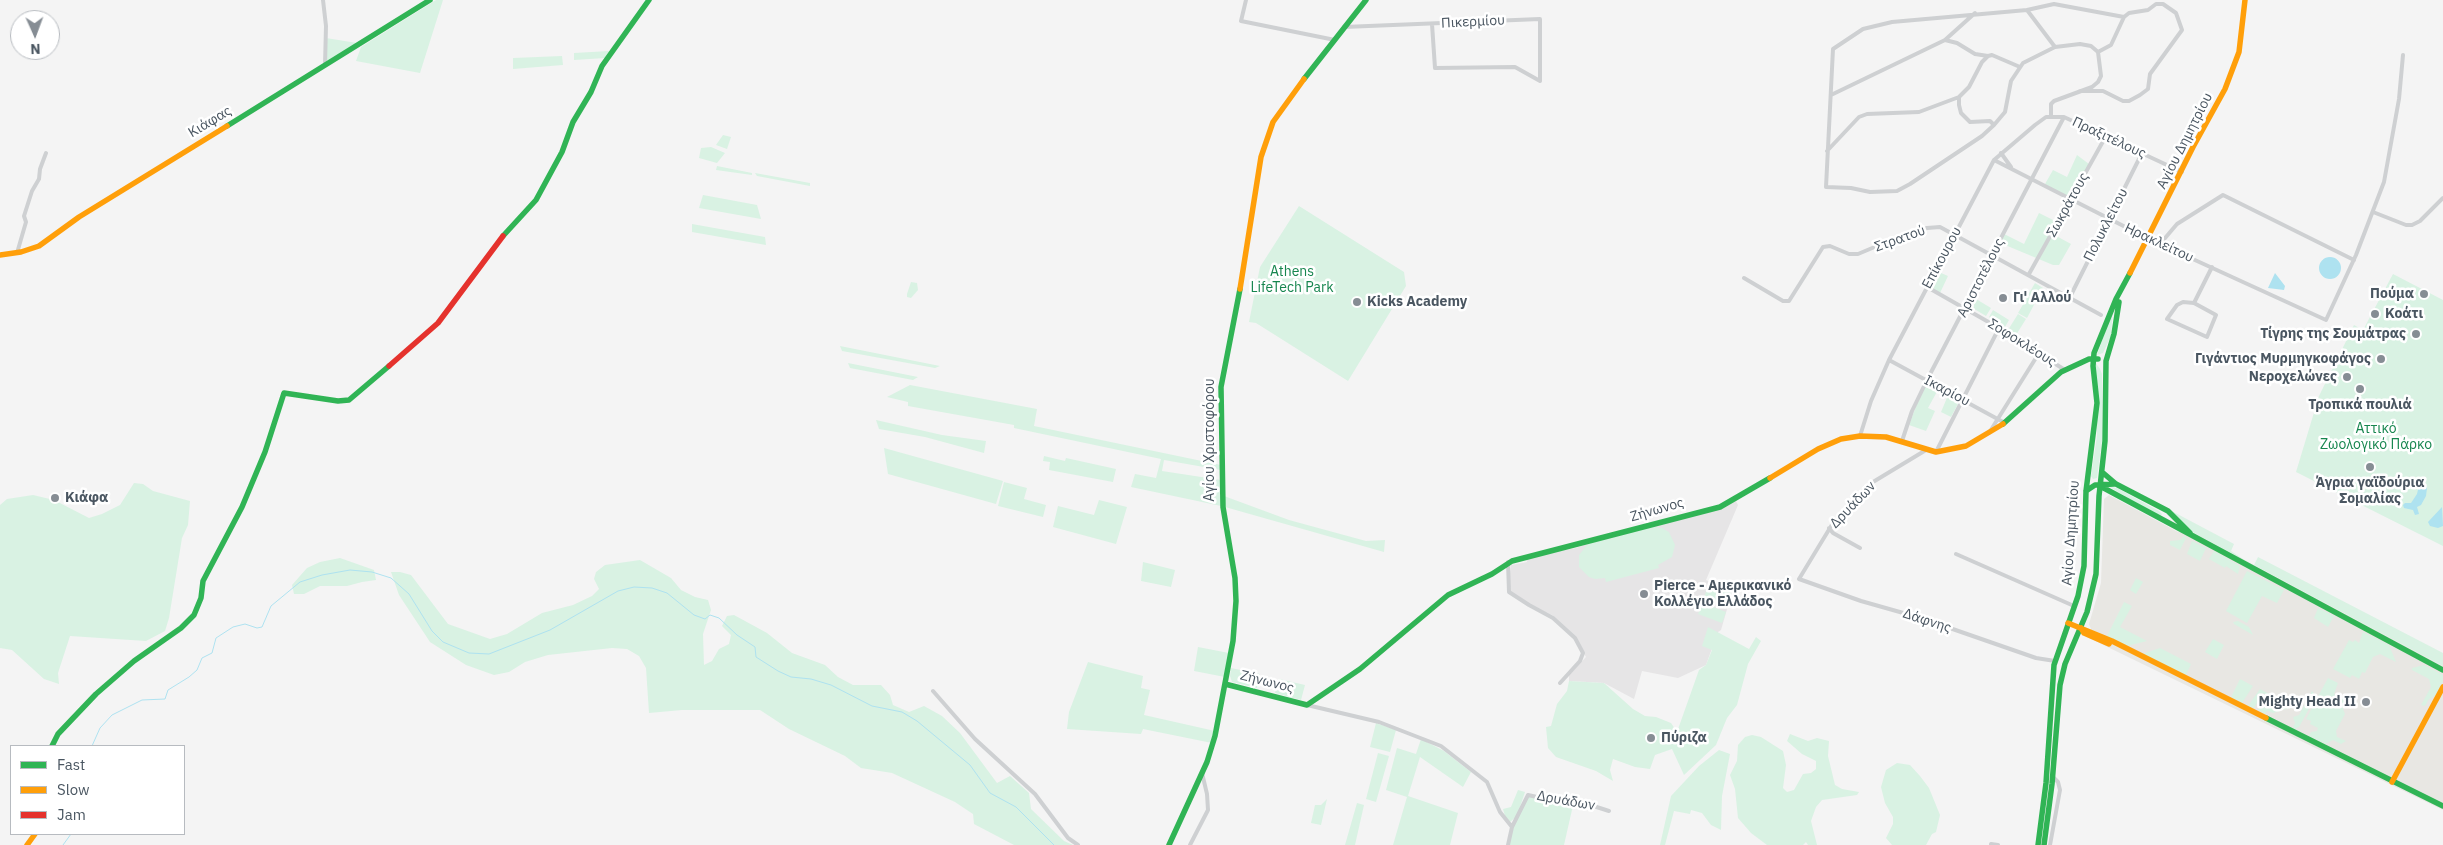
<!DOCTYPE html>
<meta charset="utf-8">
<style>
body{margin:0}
#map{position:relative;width:2443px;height:845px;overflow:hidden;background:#f4f4f4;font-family:"IBM Plex Sans",sans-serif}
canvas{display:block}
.legend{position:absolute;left:10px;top:745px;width:175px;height:90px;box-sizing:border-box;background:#fff;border:1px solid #b7bbc0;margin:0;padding:6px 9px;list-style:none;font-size:15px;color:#4a5661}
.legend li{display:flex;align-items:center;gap:10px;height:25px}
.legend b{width:25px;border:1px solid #b7bbc0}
.north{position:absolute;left:10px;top:10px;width:50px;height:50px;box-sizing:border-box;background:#fff;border:1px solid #b7bbc0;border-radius:50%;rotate:178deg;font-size:14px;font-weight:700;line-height:20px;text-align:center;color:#4a5661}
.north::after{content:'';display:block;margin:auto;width:18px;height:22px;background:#868d94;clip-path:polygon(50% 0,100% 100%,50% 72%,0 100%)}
</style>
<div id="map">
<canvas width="2443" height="845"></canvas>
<ul class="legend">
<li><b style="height:6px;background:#30b455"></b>Fast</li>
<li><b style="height:6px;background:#ff9f0a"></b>Slow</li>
<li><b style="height:6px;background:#e5322d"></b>Jam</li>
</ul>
<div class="north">N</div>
</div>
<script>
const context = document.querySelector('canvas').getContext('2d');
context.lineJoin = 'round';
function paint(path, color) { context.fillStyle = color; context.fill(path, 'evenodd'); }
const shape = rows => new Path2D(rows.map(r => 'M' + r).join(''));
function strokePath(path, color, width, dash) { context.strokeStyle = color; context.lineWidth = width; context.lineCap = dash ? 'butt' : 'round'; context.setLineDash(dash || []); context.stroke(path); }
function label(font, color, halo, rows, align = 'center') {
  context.font = font + ' "IBM Plex Sans",sans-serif'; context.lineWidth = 5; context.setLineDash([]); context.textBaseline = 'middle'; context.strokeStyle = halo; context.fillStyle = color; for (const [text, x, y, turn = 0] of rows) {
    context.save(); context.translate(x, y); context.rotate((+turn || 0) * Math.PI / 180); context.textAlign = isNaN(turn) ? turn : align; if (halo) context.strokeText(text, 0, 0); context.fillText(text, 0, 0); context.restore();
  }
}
const commercial = shape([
 [2109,495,2178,532,2194,533,2443,666,2443,810,2087,637,2091,629,2089,624,2101,583,2104,499]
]);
const education = shape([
 [1736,501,1738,505,1706,580,1732,592,1721,630,1718,632,1706,665,1678,678,1642,671,1634,699,1604,683,1569,681,1569,675,1586,657,1575,637,1552,615,1530,605,1511,592,1509,581,1511,565,1527,562,1526,557,1576,548,1590,543,1713,510]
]);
const green = shape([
 [436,0,443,0,420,73,356,61,361,47],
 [326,38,357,43,327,61],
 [609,51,605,58,574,60,574,53],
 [562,56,563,65,513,69,513,58],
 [723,135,731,137,727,149,716,145],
 [711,147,725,153,717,163,699,158,701,148],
 [2077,155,2089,164,2069,199,2045,184,2053,170,2067,177],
 [717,166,752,173,752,175,716,170],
 [755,173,810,183,810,186,757,176],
 [703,195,757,205,761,219,699,208],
 [1299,206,1404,272,1406,286,1348,381,1256,323,1249,322,1260,267],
 [2039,213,2055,221,2049,232,2071,244,2059,265,2053,265,1998,242,2002,233,2024,244],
 [692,224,765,237,766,245,692,232],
 [1934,270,1948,276,1940,293,1926,285],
 [2393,274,2443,300,2443,546,2296,472,2319,396,2354,325,2363,330],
 [911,282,917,283,918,290,911,298,907,297,907,294],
 [2035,283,2043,288,2036,299,2028,295],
 [2028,296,2036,301,2027,318,2018,313],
 [1976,299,1991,308,1986,316,1971,307],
 [2113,309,2111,336,2103,353,2097,355],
 [1993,310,2009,320,2005,327,1989,317],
 [2018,314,2026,319,2016,335,2008,330],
 [840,346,940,366,935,368,842,351],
 [2095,362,2100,369,2102,374,2102,440,2097,478,2093,479,2091,476,2097,436],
 [848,363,918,377,913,380,850,368],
 [1926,380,1939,388,1928,408,1935,411,1926,431,1909,425],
 [910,385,1037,409,1034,426,1221,465,1221,470,1164,460,1162,471,1221,480,1221,506,1131,487,1135,474,1156,478,1161,459,1014,428,1014,425,908,406,908,402,887,397],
 [1949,393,1960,400,1951,417,1941,412],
 [876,420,942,435,986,441,984,453,925,437,879,429],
 [884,448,1003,481,996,504,888,474],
 [1044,456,1065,461,1066,458,1116,469,1113,482,1049,470,1050,462,1043,461],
 [1004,482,1027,488,1024,499,1046,505,1043,517,998,506],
 [134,483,143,484,153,491,190,501,188,525,182,538,169,618,165,631,146,641,70,636,58,673,59,684,44,679,12,650,0,648,0,505,7,499,33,495,54,500,89,518,102,514,120,505],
 [2108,486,2117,488,2159,511,2162,514,2160,517],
 [1224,496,1289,520,1366,541,1385,540,1384,552,1225,507],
 [1099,500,1127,507,1116,544,1053,527,1058,506,1094,515],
 [2166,508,2234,544,2231,551,2246,561,2194,533],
 [1653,527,1662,528,1669,532,1675,545,1672,557,1658,565,1659,568,1606,582,1605,578,1595,579,1589,577,1579,567,1579,555,1588,544],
 [2184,536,2186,538,2180,550,2170,545,2170,541,2180,540],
 [2192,541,2206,548,2200,561,2187,554],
 [2214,551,2240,566,2238,574,2226,566,2225,568,2209,559],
 [2258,557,2443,653,2443,666,2254,565],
 [340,558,374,570,376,580,362,582,347,586,320,586,304,594,294,594,292,585,307,568,320,562],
 [640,560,671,578,681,590,695,597,708,600,711,610,703,634,704,665,712,661,719,649,729,644,731,635,722,626,727,616,734,615,767,633,792,653,825,665,838,677,853,685,881,685,890,695,893,705,909,712,924,706,942,716,960,733,997,783,1010,776,1029,793,1031,809,1064,841,1073,845,1014,845,974,824,973,814,955,802,892,773,861,768,845,756,789,729,760,710,682,710,649,713,646,668,639,656,627,649,612,648,548,655,525,662,509,672,494,675,466,665,430,642,399,595,391,572,400,572,411,575,448,624,490,639,507,634,542,613,573,605,592,596,599,589,594,579,596,572,605,565],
 [1143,562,1175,570,1171,587,1141,581],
 [2247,571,2284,590,2277,603,2262,596,2247,623,2226,611],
 [2136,578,2143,582,2136,594,2130,590],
 [1709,584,1731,593,1727,605,1704,597],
 [2124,602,2132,606,2120,627,2147,641,2127,646,2107,636],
 [1703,603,1726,612,1722,623,1698,614],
 [2318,608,2334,616,2328,627,2314,618],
 [2238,621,2249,627,2253,635,2234,624,2233,622],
 [1708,627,1749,649,1756,637,1761,641,1748,664,1737,705,1727,718,1716,745,1684,775,1672,749,1655,755,1650,769,1635,767,1613,759,1610,770,1613,781,1596,771,1556,757,1548,748,1546,727,1551,726,1557,704,1567,691,1569,681,1604,683,1633,709,1645,716,1656,717,1671,723,1677,732,1699,670,1706,665,1712,650,1702,646],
 [2363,632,2389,645,2396,662,2380,654,2373,657,2365,673,2362,672,2359,679,2352,675,2350,678,2333,669,2349,640,2353,642,2355,640,2359,643],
 [2213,639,2224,645,2217,659,2205,652],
 [1198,647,1229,653,1225,677,1194,671],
 [2160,648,2191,664,2186,675,2142,654],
 [1088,662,1143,676,1141,688,1150,690,1144,715,1215,731,1212,743,1143,729,1141,734,1067,729,1069,712],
 [2424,665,2443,675,2443,681,2435,696,2429,699,2425,706,2421,705,2431,687,2429,679,2412,670,2412,668],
 [1231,668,1260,674,1257,688,1232,682,1230,676],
 [2328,678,2338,683,2334,694,2347,701,2343,709,2345,714,2336,731,2337,737,2346,741,2341,744,2333,740,2326,744,2309,736,2311,732,2317,731,2318,728,2310,724,2311,721,2306,719],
 [1279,679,1305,685,1301,700,1275,693],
 [2240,679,2253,686,2242,703,2231,697],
 [2260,689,2292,707,2273,713,2267,711,2265,714,2258,710,2266,695,2263,693,2254,708,2248,706],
 [2312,691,2316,696,2299,727,2296,728,2297,730,2293,728,2295,723,2293,717,2299,715],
 [1376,723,1396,730,1390,752,1370,747],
 [1790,734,1808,741,1817,738,1829,741,1828,756,1835,785,1842,789,1859,792,1857,795,1822,800,1816,807,1811,821,1817,845,1808,845,1806,842,1803,845,1767,845,1751,833,1738,818,1735,789,1730,775,1737,761,1738,745,1745,737,1752,735,1761,737,1783,751,1786,765,1783,788,1787,792,1794,790,1803,774,1811,773,1816,769,1816,761,1802,754,1787,741],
 [1421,739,1444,751,1471,772,1463,787,1420,757,1408,796,1458,813,1450,845,1393,845,1407,797,1386,790,1397,748,1416,754],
 [1719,750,1730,754,1722,796,1721,830,1711,825,1702,813,1691,810,1690,814,1674,811,1665,845,1660,845,1671,796,1699,766],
 [1378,753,1389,756,1376,802,1366,799],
 [1897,763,1910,765,1920,776,1929,788,1940,815,1936,832,1932,834,1926,845,1892,845,1886,838,1893,824,1893,817,1885,803,1881,787,1886,770],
 [1518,790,1525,792,1517,816,1510,822,1505,816,1503,809,1511,807],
 [1529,796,1544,801,1574,801,1564,845,1509,845,1513,828],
 [1327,799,1321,825,1311,823,1315,805,1321,805],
 [1357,803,1364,805,1355,845,1345,845]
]);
const water = shape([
 '2319 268a11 11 0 1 1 22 0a11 11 0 1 1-22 0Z',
 [2275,273,2285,286,2284,290,2268,288],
 [2423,484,2427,488,2426,496,2421,505,2417,507,2419,514,2415,515,2413,510,2404,508,2403,505,2405,503,2411,503,2417,494,2419,485],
 [2442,507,2443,526,2438,528,2430,526,2428,522]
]);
const stream = shape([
 [92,746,100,728,112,715,142,700,165,699,168,690,189,677,197,670,202,658,212,653,216,638,233,627,245,624,257,628,262,627,271,606,300,582,322,575,350,570,372,572,391,578,409,594,432,631,443,642,469,653,489,654,550,630,618,591,634,587,652,588,667,593,694,615,705,619,710,615,719,618,737,635,755,647,756,657,778,671,791,677,811,679,831,685,872,706,902,712,917,721,970,765,990,793,1016,807,1054,845],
 [63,845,71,834]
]);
const street = shape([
 [323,0,326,26,325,65],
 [1246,0,1241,21,1335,40],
 [1432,24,1435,68,1515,67,1540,81],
 [1344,27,1540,19,1540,81],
 [1945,40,1957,43,1975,54,1988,56],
 [2055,47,2027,10,2054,4,2124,17,2111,45,2098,52],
 [2020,67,1992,55,1988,56,1982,62,1969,87,1959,97,1959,105,1961,113,1970,122,1990,121,1994,125,1982,136,1910,184,1897,191,1870,192,1851,188,1826,187,1833,49,1863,29,1892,22,2027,10],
 [2080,91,2103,91,2123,101,2129,101,2140,95,2148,89,2150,74,2182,30,2176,13,2163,4,2156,4,2148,10,2129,13,2124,17],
 [1831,95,1945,40,1975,13],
 [1994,125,2005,112,2011,81,2023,63,2055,47,2080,44,2091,46,2098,52,2101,76,2098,82,2092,87,2054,101,2051,104,2051,117],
 [1827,151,1859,117,1867,114,1919,112,1959,97],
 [2001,153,2011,167],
 [1994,160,2149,239,2326,320,2356,255,2384,182,2399,99,2403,55],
 [2373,212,2406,225,2412,225,2420,221,2443,198],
 [2160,244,2177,224,2223,195,2354,260],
 [17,253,26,222,24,216,32,191,39,179,40,169,46,153],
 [2029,274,2106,136],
 [1744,278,1783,301,1789,301,1823,247,1830,246,1849,254,1858,254,1896,238,1927,228,1940,227,2101,315],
 [1927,287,1999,328,2065,370],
 [2070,297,2142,153],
 [2194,303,2216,315,2207,337,2167,319,2177,305,2183,302,2194,303,2212,267],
 [1889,360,2005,423],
 [1989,433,2039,353],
 [1860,436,1871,401,1889,360,1994,160,2035,125,2046,117,2064,117,2182,172],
 [1902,441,1912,411,1927,380,2064,117],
 [1926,450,1873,482,1862,492,1833,523,1799,579,1861,601,1921,618,2036,658,2055,661],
 [1936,452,1999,328],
 [1829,528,1833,533,1860,548],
 [1956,554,2074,606],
 [1508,562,1509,592,1529,605,1553,618,1575,638,1583,653,1580,661,1560,683],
 [933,691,975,739,1035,794,1068,838,1078,845],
 [1307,705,1379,722,1441,746,1487,782,1500,812,1512,827,1508,845],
 [1512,827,1528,795,1546,799,1575,800,1609,811],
 [1991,844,1998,845],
 [1190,845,1208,810,1207,794,1202,773],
 [2050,845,2060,790,2058,782,2053,777]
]);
const fast = shape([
 [1304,79,1366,0],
 [227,126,430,0],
 [503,236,536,200,562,152,573,122,591,92,602,66,649,0],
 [2003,424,2061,372,2089,359,2098,359],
 [2102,472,2116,484,2168,511,2190,533],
 [2100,486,2443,670],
 [2086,491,2095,485,2114,484],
 [1225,684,1307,705,1360,669,1448,595,1492,574,1512,561,1720,507,1770,478],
 [2266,718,2443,806],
 [52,746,58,734,96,694,134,661,181,628,194,615,201,598,203,581,242,507,265,452,284,393,338,401,349,400,389,366],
 [1169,845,1207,762,1215,736,1233,641,1236,601,1235,578,1223,507,1221,387,1240,289],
 [2038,845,2046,783,2054,665,2078,596,2084,566,2086,491,2097,403,2093,366,2094,353,2116,299,2130,273],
 [2044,845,2052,784,2060,685,2065,664,2087,612,2096,574,2099,496,2105,441,2106,361,2114,334,2119,302]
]);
const slow = shape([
 [0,255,21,252,39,246,79,217,227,126],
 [2130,273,2193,147,2225,89,2239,52,2245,0],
 [1240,289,1261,157,1273,122,1304,79],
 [1770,478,1818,449,1841,439,1860,436,1886,437,1936,452,1966,446,2003,424],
 [2068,623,2112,641,2266,718],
 [2081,628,2084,633,2109,644],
 [2392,782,2443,687],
 [27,845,35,834]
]);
const jam = shape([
 [389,366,438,323,503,236]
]);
const markers = [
 [2424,294,5,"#868d94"],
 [2003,298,5,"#868d94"],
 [1357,302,5,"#868d94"],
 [2375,314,5,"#868d94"],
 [2416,334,5,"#868d94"],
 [2381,359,5,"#868d94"],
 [2347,377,5,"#868d94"],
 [2360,389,5,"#868d94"],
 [2370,467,5,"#868d94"],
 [55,498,5,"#868d94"],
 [1644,594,5,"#868d94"],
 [2366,702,5,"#868d94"],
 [1651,738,5,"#868d94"]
];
const streetNames = [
 ["Πικερμίου",1473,22,-3],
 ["Κιάφας",210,122,-31],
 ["Πραξιτέλους",2109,138,25],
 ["Αγίου Δημητρίου",2185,141,-63],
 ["Σωκράτους",2068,205,-61],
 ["Πολυκλείτου",2106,225,-63],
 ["Στρατού",1900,239,-20],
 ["Ηρακλείτου",2159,243,25],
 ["Επίκουρου",1942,258,-62],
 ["Αριστοτέλους",1981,278,-63],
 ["Σοφοκλέους",2022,343,32],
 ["Ικαρίου",1947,391,28],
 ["Αγίου Χριστοφόρου",1210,440,-90],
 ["Δρυάδων",1853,505,-46],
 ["Ζήνωνος",1657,510,-16],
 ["Αγίου Δημητρίου",2071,533,-86],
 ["Δάφνης",1927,621,18],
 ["Ζήνωνος",1267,682,14],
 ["Δρυάδων",1566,801,10]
];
const parkNames = [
 ["Athens",1292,272],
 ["LifeTech Park",1292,288],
 ["Αττικό",2376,429],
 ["Ζωολογικό Πάρκο",2376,445]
];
const poiNames = [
 ["Πούμα",2414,294,"right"],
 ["Γι' Αλλού",2013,298],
 ["Kicks Academy",1367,302],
 ["Κοάτι",2385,314],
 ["Τίγρης της Σουμάτρας",2406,334,"right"],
 ["Γιγάντιος Μυρμηγκοφάγος",2371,359,"right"],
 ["Νεροχελώνες",2337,377,"right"],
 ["Τροπικά πουλιά",2360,405,"center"],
 ["Άγρια γαϊδούρια",2370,483,"center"],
 ["Σομαλίας",2370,499,"center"],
 ["Κιάφα",65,498],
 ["Pierce - Αμερικανικό",1654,586],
 ["Κολλέγιο Ελλάδος",1654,602],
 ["Mighty Head II",2356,702,"right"],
 ["Πύριζα",1661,738]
];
paint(commercial, '#e8e7e3');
paint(education, '#e6e5e6');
paint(green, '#d9f2e3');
paint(water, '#aee2f0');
strokePath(stream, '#aee2f0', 1);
strokePath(street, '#ced0d2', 4);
strokePath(fast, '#30b455', 5.5);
strokePath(slow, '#ff9f0a', 5.5);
strokePath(jam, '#e5322d', 5.5);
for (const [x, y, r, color] of markers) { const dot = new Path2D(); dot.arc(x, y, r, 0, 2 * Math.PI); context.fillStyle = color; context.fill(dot); strokePath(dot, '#fff', 2); }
label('14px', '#4a5661', '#fff', streetNames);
label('14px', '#17864f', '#fff', parkNames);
label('bold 14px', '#4a5661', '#fff', poiNames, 'left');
</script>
